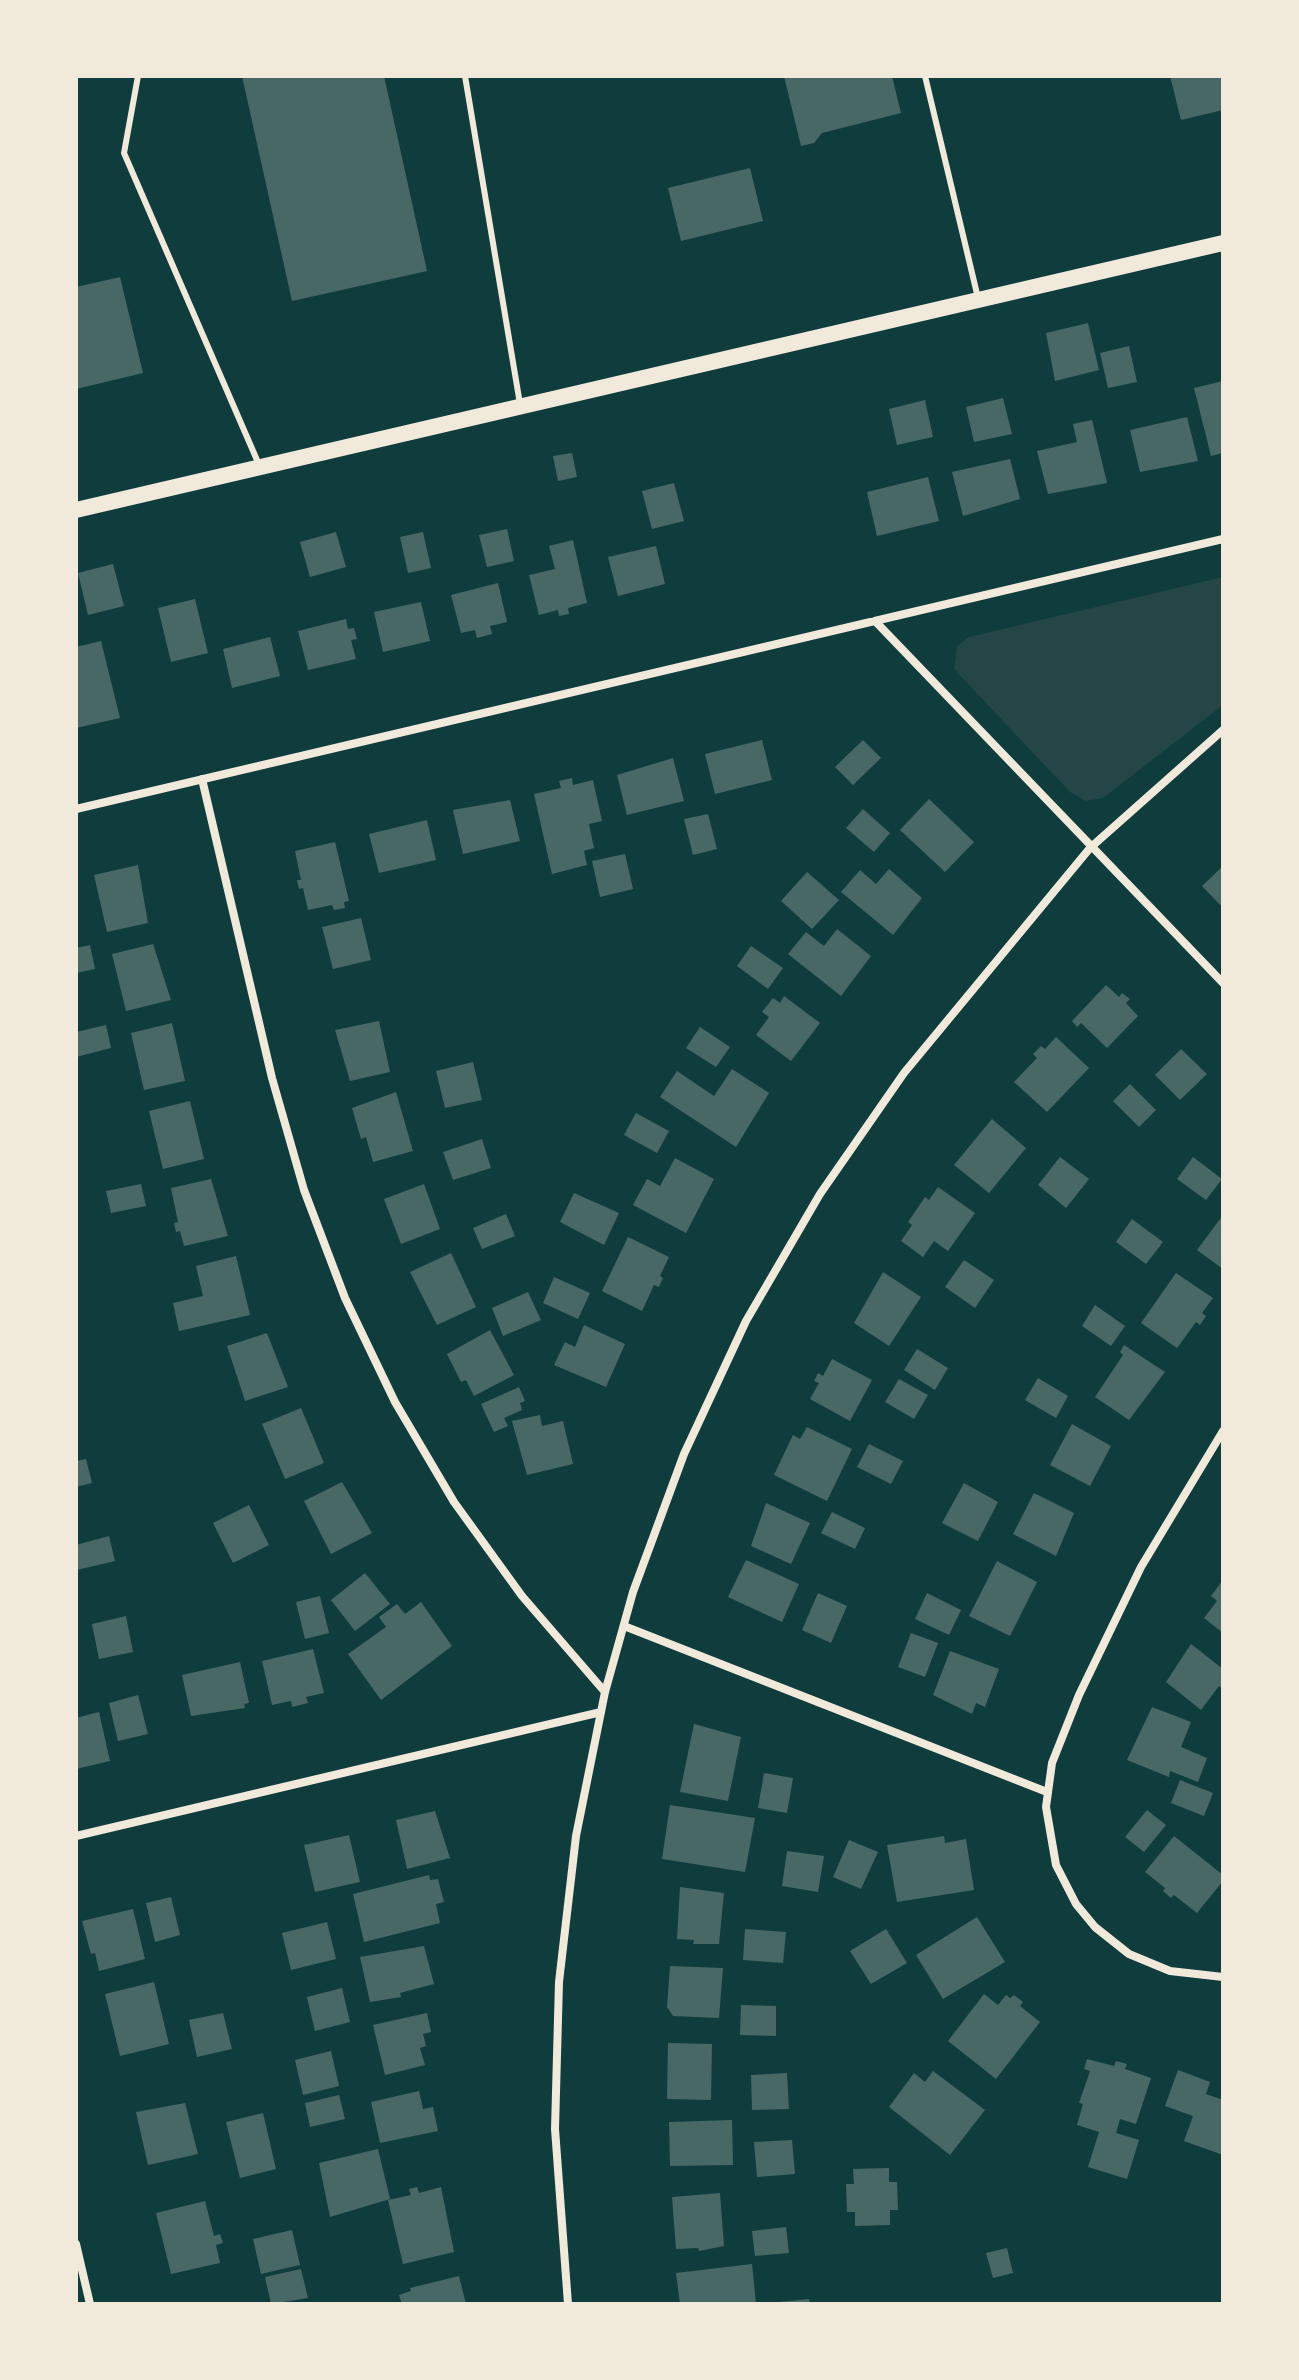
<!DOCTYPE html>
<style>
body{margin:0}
#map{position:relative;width:1299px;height:2380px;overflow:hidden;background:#0f3d3e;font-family:"Fira Sans",sans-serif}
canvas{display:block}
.frame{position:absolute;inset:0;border:78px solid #f1e9da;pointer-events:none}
</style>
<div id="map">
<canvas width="1299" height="2380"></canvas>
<div class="frame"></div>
</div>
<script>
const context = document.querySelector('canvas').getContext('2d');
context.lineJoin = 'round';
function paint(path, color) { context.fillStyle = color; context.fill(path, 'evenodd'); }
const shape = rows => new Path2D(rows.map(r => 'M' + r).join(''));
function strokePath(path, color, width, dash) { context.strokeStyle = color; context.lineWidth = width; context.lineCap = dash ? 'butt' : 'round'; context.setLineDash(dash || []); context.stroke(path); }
const green = shape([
 [1223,577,1223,705,1103,798,1086,801,1070,792,954,669,957,646,969,637]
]);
const building = shape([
 [242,76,384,76,427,271,292,301],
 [784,76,892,76,901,113,822,133,814,143,801,146],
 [1170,76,1223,76,1223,110,1181,120],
 [750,168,763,221,681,241,668,188],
 [120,277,143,373,76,389,76,287],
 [1088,323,1099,370,1055,381,1046,333],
 [1129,346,1137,382,1108,388,1100,353],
 [1223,381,1223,453,1211,456,1194,388],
 [1003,398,1012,434,974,442,966,407],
 [925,400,933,437,897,445,889,409],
 [1187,417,1198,461,1140,472,1130,430],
 [1092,420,1107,483,1048,494,1037,451,1077,442,1073,424],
 [572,453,577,477,558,481,553,456],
 [1010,459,1020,499,963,516,952,472],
 [928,477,939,521,877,536,867,492],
 [674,483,684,521,652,529,642,491],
 [507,529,514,561,487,567,479,535],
 [336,532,346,567,310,577,300,542],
 [423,532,431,568,408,573,400,537],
 [573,540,587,603,568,608,569,614,559,616,558,610,539,615,529,575,555,569,549,546],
 [656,546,665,584,618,596,608,557],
 [113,564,124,606,88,615,78,573],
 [498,583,507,622,490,626,492,634,477,638,475,630,461,633,451,595],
 [195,599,208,653,171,662,158,608],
 [421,602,430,641,383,652,374,612],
 [346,619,348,629,354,628,357,639,351,640,356,659,308,670,298,631],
 [270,637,280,676,232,688,223,649],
 [101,641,120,718,76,728,76,647],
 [762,740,772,780,715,794,705,754],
 [863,740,881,758,853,785,835,767],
 [673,758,684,801,627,815,617,775],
 [572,778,573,785,593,780,602,821,589,824,594,848,584,851,587,865,552,874,534,794,561,788,559,781],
 [929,799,974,842,945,872,900,830],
 [510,800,520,841,463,854,453,810],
 [863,809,890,833,874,852,846,828],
 [708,814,717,849,693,855,684,819],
 [427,820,436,860,379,873,369,834],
 [335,842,349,901,344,902,345,908,334,910,332,905,308,910,303,888,299,889,297,880,301,880,295,851],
 [625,854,633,889,600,897,592,861],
 [138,865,148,923,107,932,94,875],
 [1223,866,1223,908,1202,886],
 [889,869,922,898,893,935,841,892,860,870,876,884],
 [807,872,839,900,812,929,781,901],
 [361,918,371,960,333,969,322,927],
 [837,929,871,956,841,996,788,954,806,932,824,946],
 [153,944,171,1000,126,1011,112,954],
 [90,945,95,969,76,973,76,948],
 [751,946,783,968,768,989,737,966],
 [1106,985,1119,997,1122,993,1130,999,1126,1003,1138,1016,1107,1048,1081,1023,1077,1027,1072,1021],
 [784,996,820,1023,791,1061,756,1035,769,1017,762,1012,773,998,780,1003],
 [379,1021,390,1072,350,1081,335,1030],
 [172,1023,185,1081,144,1090,131,1033],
 [106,1025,111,1048,76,1057,76,1032],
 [700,1027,730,1047,716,1067,686,1048],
 [1056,1037,1089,1068,1047,1112,1014,1082,1037,1058,1033,1054,1041,1046,1045,1049],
 [1181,1049,1207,1074,1180,1100,1155,1075],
 [473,1062,482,1100,445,1108,436,1071],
 [732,1069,769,1093,736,1147,660,1097,677,1071,714,1096],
 [1130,1084,1156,1110,1139,1127,1113,1101],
 [396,1092,413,1151,373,1162,366,1137,361,1139,352,1108],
 [190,1101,204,1159,163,1169,149,1111],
 [636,1113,669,1131,657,1153,624,1135],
 [992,1119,1026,1148,989,1193,954,1165],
 [482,1139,491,1168,453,1180,443,1152],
 [1060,1157,1089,1179,1066,1208,1038,1185],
 [1193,1157,1222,1179,1206,1200,1177,1179],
 [675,1158,714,1179,686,1233,633,1205,647,1179,660,1186],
 [211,1179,228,1236,184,1246,180,1231,176,1232,174,1223,178,1222,171,1188],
 [141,1184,146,1206,111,1213,106,1191],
 [424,1184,440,1229,401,1244,384,1199],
 [938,1187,975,1213,948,1251,934,1241,923,1257,901,1241,912,1225,908,1222,925,1197,929,1200],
 [574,1193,619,1213,604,1245,560,1222],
 [506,1214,515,1236,482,1249,473,1228],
 [1223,1215,1223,1269,1197,1250],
 [1132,1219,1163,1242,1146,1264,1116,1242],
 [628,1237,669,1257,660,1276,663,1278,659,1287,654,1285,642,1311,602,1291],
 [451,1253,476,1307,437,1325,410,1272],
 [236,1256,250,1315,179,1331,173,1303,203,1296,196,1266],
 [964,1260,994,1280,975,1308,945,1287],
 [883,1272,921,1297,889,1346,854,1323],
 [1176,1273,1213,1298,1202,1313,1206,1316,1200,1325,1196,1322,1177,1348,1141,1323],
 [554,1277,590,1293,578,1319,543,1303],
 [528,1292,541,1320,503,1336,492,1308],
 [1095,1305,1125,1326,1111,1346,1082,1326],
 [584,1325,625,1344,606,1387,554,1365,565,1342,575,1347],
 [490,1330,514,1375,474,1396,466,1380,461,1382,447,1354],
 [267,1333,288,1387,245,1401,227,1346],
 [1124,1345,1165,1372,1129,1420,1095,1397,1123,1355,1120,1352],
 [917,1349,948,1368,935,1390,904,1370],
 [832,1359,872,1380,850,1421,810,1399,819,1383,814,1381,818,1373,823,1376],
 [1038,1378,1068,1396,1056,1418,1025,1400],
 [899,1379,928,1395,914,1419,885,1402],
 [519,1387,525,1401,520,1403,522,1410,504,1418,508,1426,494,1432,481,1404],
 [301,1408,324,1463,285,1479,262,1424],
 [540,1415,542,1426,563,1421,573,1464,527,1475,512,1421],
 [1072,1424,1111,1446,1090,1486,1050,1465],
 [807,1427,852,1449,827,1501,774,1475,793,1435,800,1439],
 [869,1444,903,1461,891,1484,857,1467],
 [86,1459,92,1483,76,1487,76,1461],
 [342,1482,372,1533,331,1554,304,1501],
 [964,1483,998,1502,978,1541,942,1523],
 [1034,1493,1074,1513,1056,1556,1013,1534],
 [766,1503,810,1523,791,1564,751,1546],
 [249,1505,269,1545,233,1563,213,1523],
 [832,1512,865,1528,855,1549,821,1533],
 [109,1536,115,1561,77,1570,76,1545],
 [746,1560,799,1584,782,1622,728,1597],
 [997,1561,1037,1582,1010,1636,969,1616],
 [365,1573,390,1604,355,1631,331,1600],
 [1223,1580,1223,1633,1204,1618,1217,1601,1211,1596],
 [818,1593,847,1606,831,1643,802,1630],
 [927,1593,961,1610,949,1635,915,1619],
 [320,1596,329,1633,305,1639,296,1602],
 [421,1602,452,1646,381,1700,348,1654,386,1627,379,1617,397,1604,405,1614],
 [126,1616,133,1652,99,1659,92,1624],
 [911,1633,938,1643,925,1677,898,1667],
 [1191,1644,1223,1669,1223,1689,1219,1686,1201,1710,1166,1682],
 [313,1649,324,1693,306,1697,308,1703,292,1707,291,1701,272,1705,262,1661],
 [950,1651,999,1669,985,1707,976,1703,972,1714,933,1695],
 [240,1662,249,1703,244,1704,245,1708,191,1716,182,1675],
 [138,1695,148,1734,118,1741,109,1703],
 [1152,1707,1191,1722,1181,1747,1207,1758,1198,1782,1170,1771,1169,1777,1127,1760],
 [99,1712,110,1761,76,1769,76,1718],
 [694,1724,741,1737,728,1801,680,1792],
 [764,1773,793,1778,787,1813,758,1808],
 [1180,1780,1213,1793,1204,1816,1171,1803],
 [670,1805,755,1818,745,1872,662,1859],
 [1147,1810,1166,1825,1144,1852,1125,1837],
 [435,1811,450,1858,407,1869,396,1820],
 [349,1835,360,1882,315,1892,304,1845],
 [944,1836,945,1843,966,1839,974,1890,897,1902,887,1845],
 [1174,1836,1223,1875,1223,1881,1197,1913,1174,1895,1171,1898,1163,1891,1165,1888,1145,1872],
 [849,1840,878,1852,861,1889,833,1877],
 [787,1851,824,1856,818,1892,782,1886],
 [429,1875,430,1880,438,1879,444,1902,436,1904,440,1923,364,1942,353,1894],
 [680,1887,724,1893,719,1944,693,1944,694,1940,677,1939],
 [171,1897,180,1935,155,1942,146,1903],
 [133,1909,145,1959,99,1971,95,1953,91,1954,82,1921],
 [977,1917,1005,1962,943,1999,916,1955],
 [327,1922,336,1959,291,1970,282,1933],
 [745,1929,786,1932,783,1963,743,1960],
 [886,1929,907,1963,871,1984,850,1951],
 [424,1946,434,1984,400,1993,401,1997,370,2002,360,1957],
 [670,1966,723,1968,719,2018,673,2016,667,2007],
 [154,1982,169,2044,120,2056,105,1994],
 [342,1988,350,2022,315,2031,307,1997],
 [984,1994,998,2005,1006,1995,1010,1998,1014,1995,1023,2002,1020,2006,1040,2022,996,2079,948,2041],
 [741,2005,776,2006,776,2036,740,2035],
 [223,2013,232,2049,197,2057,189,2020],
 [427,2013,431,2032,423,2034,426,2046,420,2048,425,2065,385,2075,373,2025],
 [668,2043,712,2044,711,2100,667,2099],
 [331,2051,339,2086,303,2095,295,2060],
 [1087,2059,1114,2066,1116,2061,1127,2064,1125,2069,1151,2078,1136,2124,1120,2119,1116,2133,1139,2140,1127,2179,1088,2167,1099,2132,1077,2125,1083,2104,1079,2103,1090,2071,1084,2069],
 [1178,2070,1210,2082,1206,2094,1223,2100,1223,2155,1184,2141,1193,2116,1165,2106],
 [933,2071,985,2110,950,2155,889,2107,914,2073,925,2082],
 [787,2073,789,2109,752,2110,751,2075],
 [419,2091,423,2109,433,2107,438,2131,380,2143,371,2102],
 [339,2095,345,2119,310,2127,305,2103],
 [185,2103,198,2154,148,2165,136,2112],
 [263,2113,276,2169,240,2178,226,2122],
 [732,2120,733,2165,670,2166,669,2122],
 [792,2140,795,2174,757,2177,754,2142],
 [378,2149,390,2199,330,2217,319,2163],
 [889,2168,889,2182,897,2182,898,2210,890,2210,890,2225,855,2226,855,2212,847,2212,846,2184,854,2184,853,2169],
 [417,2187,419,2193,441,2187,454,2252,403,2264,388,2200,411,2195,409,2189],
 [720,2193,724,2246,699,2251,698,2248,676,2249,672,2197],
 [205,2201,214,2236,220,2234,223,2243,216,2245,220,2263,171,2274,156,2213],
 [786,2227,789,2253,755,2256,752,2231],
 [292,2230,300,2265,261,2274,253,2239],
 [1007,2248,1013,2273,993,2278,986,2253],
 [752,2264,756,2304,680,2304,676,2273],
 [301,2269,308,2298,271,2304,265,2277],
 [459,2276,466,2304,402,2304,399,2295,411,2291,410,2288],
 [809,2299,810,2304,779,2304,779,2302]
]);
const service = shape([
 [138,76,124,153,260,467],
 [465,76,520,404],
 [925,76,978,298]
]);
const minor = shape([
 [875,621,1223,983],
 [202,779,272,1078,304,1190,345,1298,395,1402,454,1502,522,1596,605,1692],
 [76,809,1223,539],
 [1223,1431,1141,1567,1079,1695,1052,1763,1046,1807,1056,1865,1076,1904,1095,1927,1129,1954,1170,1971,1223,1977],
 [624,1626,1047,1792],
 [76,1836,601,1712],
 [76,2244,90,2304],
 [568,2304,555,2129,559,1982,576,1836,605,1692,633,1592,684,1454,746,1321,820,1194,904,1073,1090,848,1223,730]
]);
const secondary = shape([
 [76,510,1223,243]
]);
paint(green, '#244646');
paint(building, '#486865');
strokePath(service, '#f1e9da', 6);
strokePath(minor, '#f1e9da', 8);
strokePath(secondary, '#f1e9da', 16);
</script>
